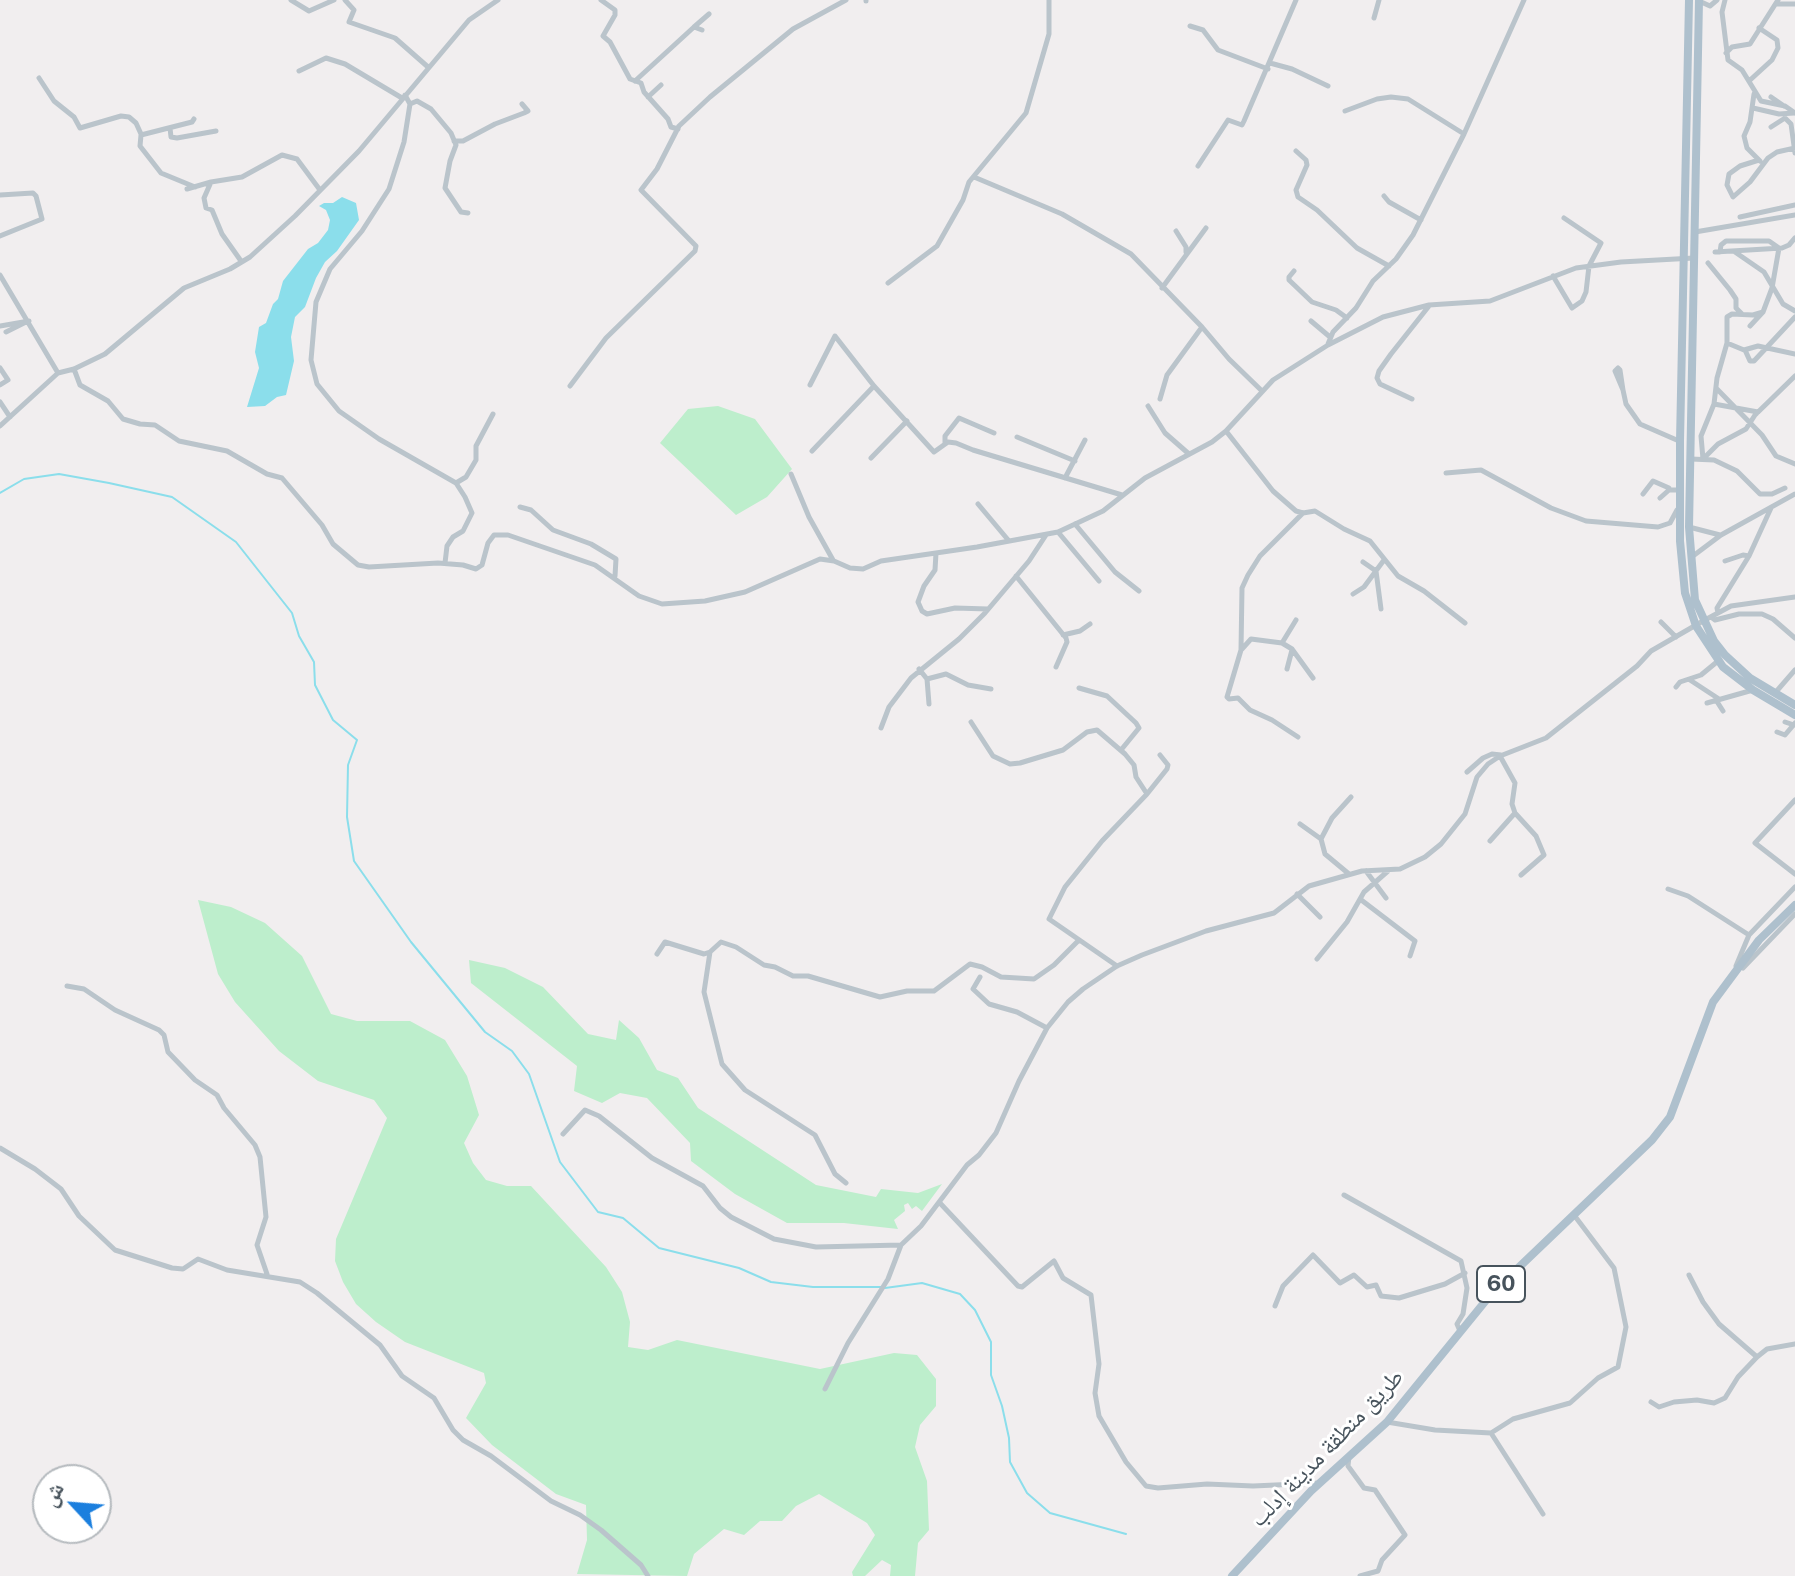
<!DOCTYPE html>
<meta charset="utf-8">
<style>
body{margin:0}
#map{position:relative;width:1795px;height:1576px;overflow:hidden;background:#f1eeef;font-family:"Public Sans","Noto Naskh Arabic",sans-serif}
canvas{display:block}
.north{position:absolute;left:32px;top:1464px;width:80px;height:80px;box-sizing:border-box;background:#fff;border:2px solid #b5babe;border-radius:50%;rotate:296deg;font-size:22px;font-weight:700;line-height:32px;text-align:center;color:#47535c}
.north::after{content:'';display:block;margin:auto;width:28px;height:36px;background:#1b7fde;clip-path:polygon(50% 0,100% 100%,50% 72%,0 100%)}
</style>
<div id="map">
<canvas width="1795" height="1576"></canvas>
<div class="north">ش</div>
</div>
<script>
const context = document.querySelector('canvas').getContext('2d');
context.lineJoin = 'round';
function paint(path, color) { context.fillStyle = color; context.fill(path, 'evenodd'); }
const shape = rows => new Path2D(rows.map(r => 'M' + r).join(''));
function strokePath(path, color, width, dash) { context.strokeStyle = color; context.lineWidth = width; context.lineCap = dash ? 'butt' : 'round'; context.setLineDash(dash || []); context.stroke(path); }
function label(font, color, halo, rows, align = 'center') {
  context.font = font + ' "Public Sans","Noto Naskh Arabic",sans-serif'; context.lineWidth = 6; context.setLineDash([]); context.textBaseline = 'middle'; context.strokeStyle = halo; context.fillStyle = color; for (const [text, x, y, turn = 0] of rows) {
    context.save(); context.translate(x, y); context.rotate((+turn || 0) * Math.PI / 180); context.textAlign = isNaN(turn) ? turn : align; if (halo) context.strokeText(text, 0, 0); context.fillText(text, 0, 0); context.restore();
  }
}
const green = shape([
 [718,406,755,419,792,469,767,497,736,515,660,443,688,409],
 [198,900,231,907,265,923,302,956,331,1014,357,1021,410,1021,445,1040,467,1076,479,1115,464,1143,473,1163,486,1180,507,1186,531,1186,606,1267,622,1292,630,1322,628,1347,648,1350,677,1340,820,1369,894,1353,917,1355,936,1379,936,1406,920,1425,915,1447,927,1481,929,1530,918,1543,915,1576,890,1576,891,1565,882,1560,865,1576,853,1576,852,1572,875,1535,867,1523,819,1494,796,1506,782,1521,760,1521,744,1535,724,1529,694,1554,687,1576,577,1574,587,1540,586,1505,556,1494,492,1445,466,1418,486,1383,484,1373,405,1342,376,1322,356,1304,343,1282,335,1261,336,1239,387,1118,374,1100,318,1081,279,1051,235,1002,218,974],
 [469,960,505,968,543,987,588,1034,616,1040,619,1020,639,1038,657,1070,678,1078,698,1108,816,1185,876,1197,881,1189,918,1193,942,1184,922,1211,916,1206,912,1209,908,1203,904,1205,905,1211,894,1220,898,1229,844,1223,787,1223,735,1194,691,1161,690,1143,647,1098,620,1093,602,1103,574,1091,577,1066,471,983]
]);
const water = shape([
 [342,197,356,203,359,220,337,251,325,262,316,278,305,307,295,317,291,337,294,361,286,395,277,397,265,406,247,407,259,368,255,352,259,327,266,323,273,304,278,299,283,281,308,249,318,243,328,230,330,220,326,210,319,206,324,203,333,203]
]);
const stream = shape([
 [0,493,24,479,59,474,109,483,172,497,236,542,292,613,299,636,314,662,315,685,333,720,357,740,348,765,347,817,354,861,411,942,485,1032,512,1051,529,1074,560,1162,598,1212,623,1218,659,1248,739,1268,771,1282,813,1287,881,1287],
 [885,1288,922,1283,960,1294,975,1310,991,1342,991,1375,1002,1406,1009,1438,1010,1462,1027,1493,1050,1513,1126,1534]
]);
const minor = shape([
 [291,0,309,11,334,0],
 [345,0,354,10,349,22,395,38,428,67],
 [601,0,615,10,615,15,603,36,610,42,630,79,641,83,644,92,668,119,671,127,678,129],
 [1725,0,1722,12,1728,60,1742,70,1761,101,1785,106,1795,113],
 [866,1,866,0],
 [1699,1,1710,6,1717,0],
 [1776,4,1795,4],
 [1374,18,1379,0],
 [1190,26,1203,30,1218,50,1268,69],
 [694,27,709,14],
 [1726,53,1732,47,1750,44,1778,0],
 [1270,63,1292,69,1328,86],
 [299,71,326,58,345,64,402,98],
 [39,78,54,101,74,117,80,128,121,116,129,117,136,123,141,134],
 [635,81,694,27,702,30],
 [1749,81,1772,60,1778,48,1777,40,1759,28],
 [1754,94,1750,122,1744,136,1747,148,1760,161],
 [405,95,410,104,404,142,389,189,362,231,330,269,316,302,311,360,317,384,339,411,379,439,456,483,465,497,472,513,463,531,453,537,447,546,445,563],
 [648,97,661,85],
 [1771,97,1784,106],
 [410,104,417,101,431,109,451,133,456,145,450,161,445,188,461,212,468,213],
 [1753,108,1779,114,1794,113],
 [1345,111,1377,99,1391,97,1408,99,1464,134],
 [194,119,192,122,141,135,140,146,161,173,195,187],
 [1771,127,1785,118,1791,124,1795,153],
 [170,128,171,137,177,138,216,131],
 [454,141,463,141,495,124,524,113,528,111,522,104],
 [1296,151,1306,160,1307,165,1296,190,1298,197,1317,210,1357,248,1389,266],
 [1759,160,1740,166,1729,174,1727,185,1733,197,1750,182,1768,158,1777,152,1795,148],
 [1198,166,1228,120,1242,125,1244,121,1296,0],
 [974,177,1062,214,1131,254,1202,327,1229,359,1262,391],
 [211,182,242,177,282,155,297,159,320,190],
 [187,189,211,182,204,198,206,208,212,210,222,234,241,261],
 [0,195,33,193,36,196,42,219,0,236],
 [1384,196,1389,202,1421,220],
 [1740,217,1795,205],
 [1176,231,1186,247,1186,252],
 [1695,232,1795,215],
 [1715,252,1782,248,1789,245,1795,238],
 [1720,252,1721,245,1726,241,1769,241,1779,248,1772,288,1763,312,1750,326],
 [1735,252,1764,272,1783,304,1795,311],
 [1708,263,1730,290,1736,299,1736,308,1742,314],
 [1294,271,1289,277,1289,280,1312,302,1336,310,1347,318],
 [0,275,58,373],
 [1553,276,1572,308,1582,301,1586,292,1589,266,1601,243,1564,218],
 [888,283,937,246,963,200,969,182,1026,113,1049,34,1049,0],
 [1162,288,1206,228],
 [1311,321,1330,337],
 [0,326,29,321],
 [6,332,28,321],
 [1727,343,1744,350,1758,346,1795,354],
 [1328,344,1333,332,1356,308,1373,281,1396,259,1413,235,1464,134,1524,0],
 [1745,350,1750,361,1754,361,1795,317],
 [0,368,8,380,0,385],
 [1618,368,1620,370,1623,390,1615,371,1618,368],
 [74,369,80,385,108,401,123,419,140,424,155,425,179,441,227,451,267,474,282,478,322,525,333,544,358,565,369,567,438,563,463,565,476,569,482,565,488,543,494,535,508,535,595,565,639,596,662,604,705,601,745,592,820,559,834,561,850,568,863,569,881,561,977,547,1058,532,1103,511,1145,478,1212,442,1226,431,1273,380,1328,345,1383,317,1429,305,1490,301,1576,268,1621,262,1694,258],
 [810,385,835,336,874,386,934,452,948,442,956,443,973,450,1122,495],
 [570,386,606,338,695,251,696,246,641,190,657,169,679,126,710,97,793,29,846,0],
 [1717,389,1762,435,1776,456,1795,464],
 [1623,390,1626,404,1640,424,1679,441],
 [1160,399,1167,375,1202,327],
 [1412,399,1380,384,1377,378,1379,371,1391,354,1429,306],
 [0,402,10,417],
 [1714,404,1758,412],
 [1148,406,1165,433,1189,454],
 [0,426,58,373,74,369,105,354,184,288,230,269,250,257,295,216,359,151,469,20,498,0],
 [1226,431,1273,491,1296,511,1303,513,1315,511,1344,529,1370,541,1398,576,1424,591,1465,623],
 [1017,437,1075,461],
 [945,443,945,436,959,418,994,433],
 [812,451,874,386],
 [871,458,907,421],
 [1691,459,1714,460,1737,471,1760,494,1772,494,1785,488],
 [1703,459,1701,436,1714,404,1717,378,1727,343,1727,317,1732,314,1753,315,1763,312],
 [1703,459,1718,444,1746,429,1755,415,1795,376],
 [1446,473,1481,470,1551,508,1586,521,1658,527,1670,523,1677,510],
 [791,474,809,517,833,560],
 [1065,478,1085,440],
 [456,483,466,477,476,460,476,446,493,414],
 [1643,494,1653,481,1669,488,1669,490],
 [1660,498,1669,490,1679,490],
 [978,504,1009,541],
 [520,507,531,510,553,530,591,544,616,559,615,576],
 [1075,524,1115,572,1139,591],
 [1689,527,1720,535],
 [1058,532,1099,581],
 [936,553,935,570,924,586,918,602,922,611,927,614,955,608,988,609],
 [1693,556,1721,535,1795,494],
 [1725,561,1743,555,1749,556],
 [1363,562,1376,571,1381,609],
 [1016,576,1066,638,1067,642,1056,667],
 [1353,594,1364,587,1384,560],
 [1718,613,1717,608,1749,556,1771,508],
 [1711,617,1715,620,1739,614,1762,614,1773,619,1795,638],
 [1661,622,1676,637],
 [1063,635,1080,631,1090,624],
 [1282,643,1296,620],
 [1242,649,1251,639,1282,643,1292,649,1313,678],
 [919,669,927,679,946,674,968,685,991,689],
 [1287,669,1292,650],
 [927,679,929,704],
 [1690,680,1719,699],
 [1676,687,1680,682,1701,675,1718,661],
 [1079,688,1107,696,1136,723,1139,728,1121,750],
 [1775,693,1795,670],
 [1716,700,1723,711],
 [1707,703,1753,690],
 [971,722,993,756,1010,764,1020,763,1063,750,1087,732,1097,730,1125,754,1134,765,1136,777,1147,794,1102,841,1065,887,1049,919,1117,966],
 [1785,722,1794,725],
 [881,728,889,707,911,678,959,639,985,613,1029,561,1046,535],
 [1777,732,1785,735,1795,723],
 [1298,737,1272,720,1250,710,1238,698,1229,699,1227,697,1241,650,1242,588,1248,575,1260,556,1303,513],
 [1500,756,1515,783,1512,804,1515,813,1536,836,1544,855,1521,875],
 [1467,772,1483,758,1492,754,1501,755],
 [1147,794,1167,769,1168,765,1160,755],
 [1795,800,1755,843,1795,874],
 [1300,824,1321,839],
 [1490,841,1515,813],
 [1366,871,1386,898],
 [1349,874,1325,854,1321,839,1332,818,1351,797],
 [1668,889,1688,896,1749,935],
 [1297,894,1320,917],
 [1360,899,1415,941,1410,956],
 [710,952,704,992,722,1064,745,1090,815,1135,835,1174,846,1183],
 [657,954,665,942,704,954,710,952,721,942,736,947,764,965,775,967,793,976,808,976,880,997,907,991,934,991,970,964,982,967,1001,977,1034,979,1054,965,1079,940],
 [1317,959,1347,922,1364,892,1388,871],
 [1736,966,1749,935,1795,887],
 [1743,968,1795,914],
 [980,977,973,989,989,1004,1017,1012,1047,1028],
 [67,986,84,989,115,1010,159,1030,164,1035,168,1052,195,1080,217,1095,224,1108,255,1145,260,1157,266,1217,257,1245,267,1274],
 [563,1134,585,1110,599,1116,652,1158,703,1186,720,1208,731,1217,774,1239,816,1247,901,1245,921,1226,967,1165,979,1155,996,1133,1019,1081,1047,1028,1068,1002,1083,989,1117,966,1142,955,1206,931,1274,913,1309,886,1362,871,1400,869,1425,857,1441,844,1465,814,1477,777,1488,764,1500,756,1546,738,1637,666,1651,651,1703,621,1731,606,1795,597],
 [0,1148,35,1169,61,1189,79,1216,115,1250,172,1268,183,1269,198,1259,227,1270,300,1282,317,1293,380,1345,402,1376,434,1398,453,1430,463,1440,491,1456,551,1501,580,1515,601,1530,641,1565,648,1576],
 [1344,1195,1461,1261,1467,1288,1463,1314,1457,1324,1460,1331],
 [939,1202,1018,1286,1022,1287,1054,1261,1063,1278,1091,1295,1099,1364,1095,1393,1099,1416,1126,1462,1146,1486,1158,1488,1207,1484,1253,1486,1320,1483],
 [1689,1275,1703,1302,1719,1324,1757,1357,1767,1349,1795,1344],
 [1275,1306,1283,1286,1313,1255,1340,1283,1354,1275,1367,1287,1376,1285,1381,1296,1399,1298,1445,1284,1465,1273],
 [825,1389,848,1343,888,1279,901,1245],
 [1651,1402,1659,1407,1674,1402,1697,1400,1714,1403,1725,1398,1738,1377,1757,1357],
 [1387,1422,1435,1430,1491,1433,1513,1419,1570,1403,1598,1378,1618,1367,1626,1327,1614,1268,1574,1215],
 [1491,1433,1543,1514],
 [1349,1456,1348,1466,1364,1488,1375,1490,1405,1535,1382,1560,1378,1571,1360,1576]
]);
const primary = shape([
 [1689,0,1680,441,1680,541,1685,593,1696,626,1723,667,1753,690,1795,715],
 [1699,0,1689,527,1695,600,1714,641,1725,655,1750,678,1795,705],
 [1232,1576,1311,1491,1387,1422,1492,1293,1652,1140,1670,1117,1713,1002,1759,940,1795,905]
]);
const shields = [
 [1501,1284,48]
];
const shieldNames = [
 ["60",1501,1284]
];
const streetNames = [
 ["طريق منطقة مدينة إدلب",1327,1448,-46]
];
paint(green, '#bdeecc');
paint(water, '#8bdeeb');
strokePath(stream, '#8bdeeb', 2);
strokePath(minor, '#bac4cb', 5);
strokePath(primary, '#aec0cd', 8);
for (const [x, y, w] of shields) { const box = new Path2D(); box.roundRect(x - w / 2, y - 18, w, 36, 6); context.fillStyle = '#fff'; context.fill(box); strokePath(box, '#47535c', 2); }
label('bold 22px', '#47535c', null, shieldNames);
label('24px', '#47535c', '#fff', streetNames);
</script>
